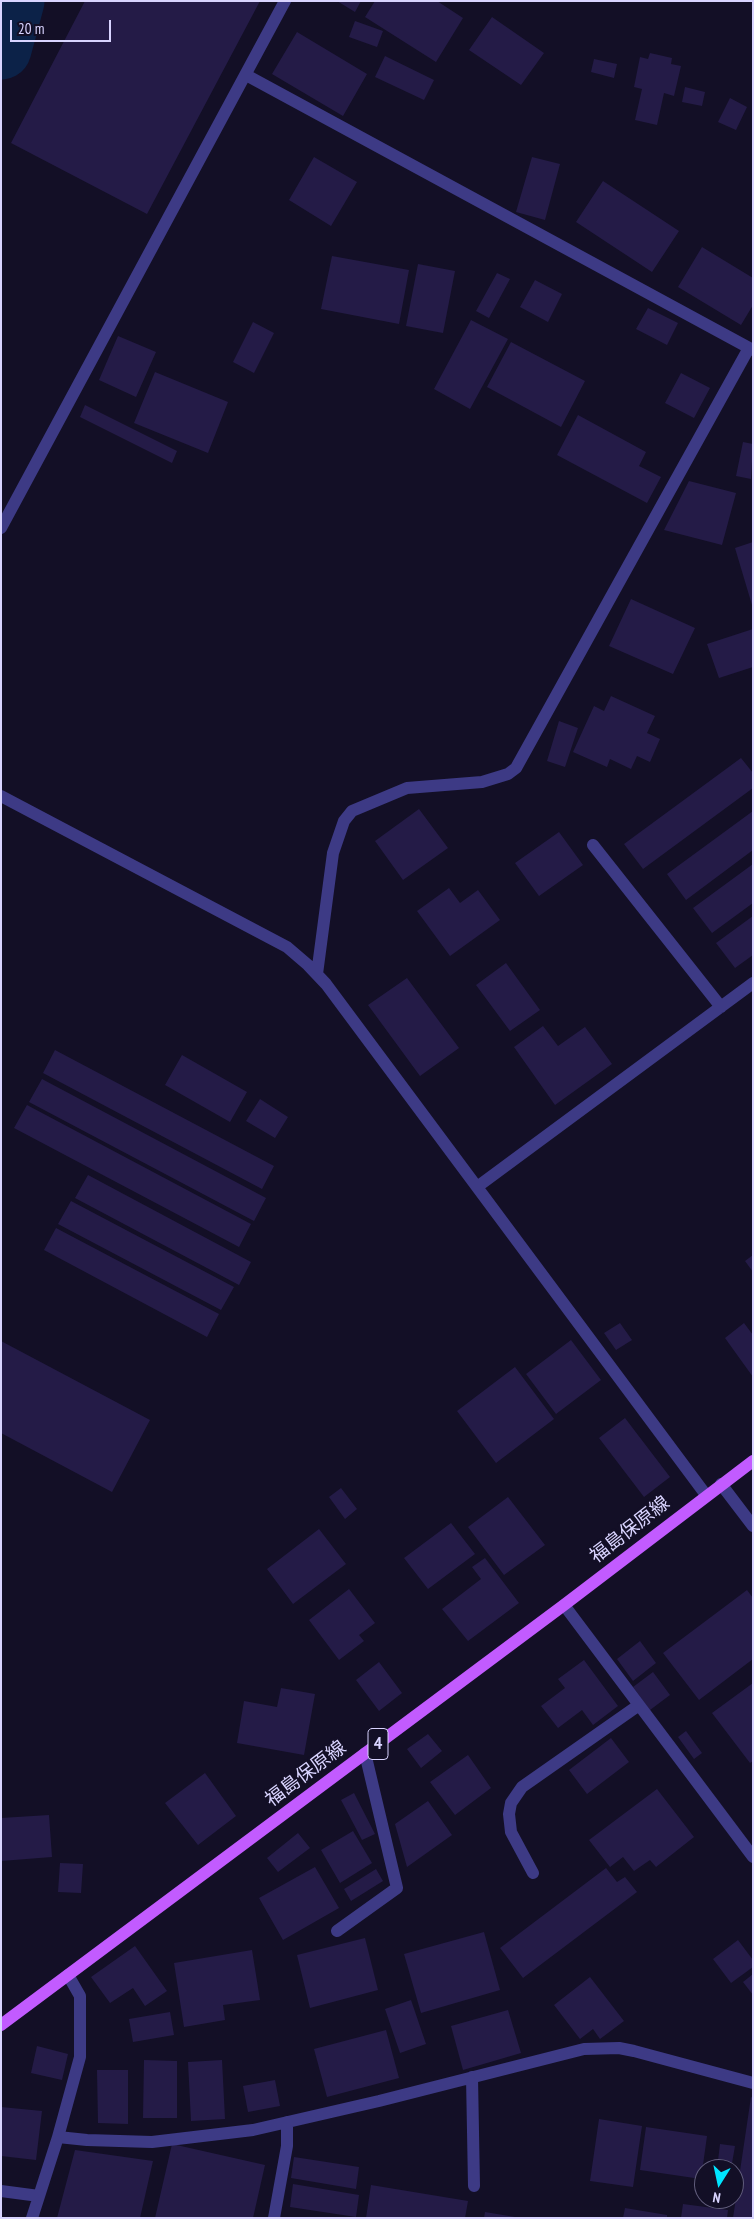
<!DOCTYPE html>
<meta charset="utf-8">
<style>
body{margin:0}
#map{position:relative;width:754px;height:2219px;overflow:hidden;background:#130f26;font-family:"PT Sans Narrow",sans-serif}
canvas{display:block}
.frame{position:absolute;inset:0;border:2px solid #d9d4ff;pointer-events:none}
.north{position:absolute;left:694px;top:2159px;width:50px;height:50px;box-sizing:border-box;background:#130f26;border:1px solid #625e7d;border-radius:50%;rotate:190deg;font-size:14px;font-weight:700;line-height:20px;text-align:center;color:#d9d4ff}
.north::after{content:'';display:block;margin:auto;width:18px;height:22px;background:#00e5ff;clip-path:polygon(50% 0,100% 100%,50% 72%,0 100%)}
.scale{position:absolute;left:10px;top:20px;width:101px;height:22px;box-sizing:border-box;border:2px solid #d9d4ff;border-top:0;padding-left:6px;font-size:15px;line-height:18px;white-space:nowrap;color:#d9d4ff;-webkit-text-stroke:4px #130f26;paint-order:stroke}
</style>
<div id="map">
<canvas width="754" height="2219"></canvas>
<div class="frame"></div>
<div class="north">N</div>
<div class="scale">20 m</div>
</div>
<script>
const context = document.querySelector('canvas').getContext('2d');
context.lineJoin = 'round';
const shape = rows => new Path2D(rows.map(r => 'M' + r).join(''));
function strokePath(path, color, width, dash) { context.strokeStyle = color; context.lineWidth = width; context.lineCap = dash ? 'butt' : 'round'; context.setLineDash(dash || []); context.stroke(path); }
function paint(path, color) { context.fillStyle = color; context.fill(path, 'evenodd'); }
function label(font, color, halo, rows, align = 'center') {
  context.font = font + ' "PT Sans Narrow","Noto Sans JP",sans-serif'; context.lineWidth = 5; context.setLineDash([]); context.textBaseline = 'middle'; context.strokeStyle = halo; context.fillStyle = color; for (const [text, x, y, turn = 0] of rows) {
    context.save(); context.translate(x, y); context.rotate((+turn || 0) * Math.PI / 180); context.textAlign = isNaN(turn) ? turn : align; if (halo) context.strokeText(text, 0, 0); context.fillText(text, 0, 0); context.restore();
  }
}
const river = shape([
 [1,49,14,1]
]);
const building = shape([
 [85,1,260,1,147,214,11,143],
 [337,1,361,1,355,12],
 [375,1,437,1,463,18,436,62,365,17],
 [492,17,544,53,521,85,469,50],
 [355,21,383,31,377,47,349,37],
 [297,32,367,74,343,116,272,74],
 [650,53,672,58,671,64,681,66,674,96,664,93,657,125,635,120,642,89,634,87,640,57,648,59],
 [385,56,434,80,424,100,375,77],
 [594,59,617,64,614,78,591,72],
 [685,87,705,92,702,106,682,102],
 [730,98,747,107,736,130,718,122],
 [314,157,357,182,331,226,289,200],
 [532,157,560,164,545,220,516,212],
 [603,181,679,231,652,272,576,222],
 [702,247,753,278,753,305,741,325,678,287],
 [332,256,409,270,399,324,321,309],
 [418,264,455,271,443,333,406,326],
 [497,273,510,279,489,318,476,311],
 [535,280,562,294,548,322,520,307],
 [648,308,678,323,667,345,636,329],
 [471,320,508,339,470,409,434,389],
 [253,322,274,333,254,373,233,362],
 [118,336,156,352,136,397,99,380],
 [511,342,585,381,561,427,487,387],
 [155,372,228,402,208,453,134,423],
 [681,373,710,388,694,418,665,403],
 [85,405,177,451,172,463,80,417],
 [578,415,646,452,639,466,661,477,647,503,557,455],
 [743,442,753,444,751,479,736,476],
 [689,481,736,493,722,545,664,530],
 [753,542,753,605,752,605,735,548],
 [631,599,695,628,673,674,609,646],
 [753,629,753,667,719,678,707,644],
 [611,696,655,716,647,733,660,739,650,762,637,756,631,769,610,759,607,767,573,752,594,706,604,711],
 [559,721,578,728,565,767,547,761],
 [741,758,753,773,753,788,643,869,624,844],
 [419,809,448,848,403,880,375,841],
 [753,811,753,850,686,900,667,874],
 [559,832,583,865,539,896,515,863],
 [753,864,753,903,712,933,693,908],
 [449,888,460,903,478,890,500,920,450,956,417,911],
 [753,916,753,955,735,968,716,943],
 [506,963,540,1010,510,1031,476,985],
 [407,978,459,1048,420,1076,368,1005],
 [543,1026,558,1046,585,1027,612,1064,555,1105,514,1047],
 [55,1050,274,1166,262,1189,43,1073],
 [182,1055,247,1092,230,1122,165,1085],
 [42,1079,266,1198,254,1221,29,1102],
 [260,1099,288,1117,275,1138,246,1121],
 [27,1105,251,1224,239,1247,14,1128],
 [88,1175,251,1262,239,1285,75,1198],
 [71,1201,234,1287,221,1310,58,1224],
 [56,1228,219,1314,207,1337,44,1250],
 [753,1255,753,1272,745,1261],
 [620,1323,632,1340,616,1350,604,1333],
 [744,1323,753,1335,753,1377,725,1338],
 [571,1340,601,1380,556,1414,526,1374],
 [1,1341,150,1420,112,1492,1,1433],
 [515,1367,554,1419,496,1463,457,1411],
 [625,1418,670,1477,644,1497,599,1438],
 [341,1488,357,1509,345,1519,329,1497],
 [508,1497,545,1545,504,1575,468,1527],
 [451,1523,475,1554,428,1589,404,1558],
 [319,1529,346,1564,293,1604,267,1569],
 [485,1558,519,1603,468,1641,442,1609,481,1579,472,1567],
 [349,1589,375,1623,359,1635,364,1641,339,1660,309,1620],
 [747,1590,753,1598,753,1659,699,1700,663,1653],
 [640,1641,656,1663,633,1681,617,1659],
 [584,1660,618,1706,593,1725,582,1710,558,1728,541,1706,565,1688,558,1679],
 [379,1662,402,1693,379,1711,356,1680],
 [653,1672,670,1695,650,1710,633,1687],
 [753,1683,753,1761,750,1763,712,1713],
 [281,1688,315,1694,304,1755,237,1743,244,1701,277,1707],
 [686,1731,702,1753,694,1759,678,1737],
 [428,1734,442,1751,421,1768,407,1749],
 [611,1738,629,1762,587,1794,569,1770],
 [468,1755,491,1788,455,1815,430,1782],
 [205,1773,236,1816,198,1845,165,1803],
 [657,1789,694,1837,656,1867,650,1860,634,1871,623,1857,610,1867,589,1840],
 [354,1793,375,1834,362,1840,341,1800],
 [428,1801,452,1835,407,1867,395,1824],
 [49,1815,52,1857,1,1861,1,1818],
 [353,1831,372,1863,340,1883,321,1850],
 [298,1833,310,1848,278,1872,267,1858],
 [60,1863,83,1864,81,1893,58,1892],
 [315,1867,339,1908,283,1940,259,1898],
 [606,1868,617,1882,625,1877,637,1892,523,1978,500,1948],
 [376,1869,383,1881,351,1901,344,1889],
 [484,1932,500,1990,421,2013,404,1954],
 [365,1938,378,1990,310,2008,297,1955],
 [738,1940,753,1960,753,1967,731,1983,713,1959],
 [135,1946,167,1991,145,2006,133,1988,110,2003,91,1977],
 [252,1950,260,2000,223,2005,225,2020,184,2027,174,1963],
 [753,1974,753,1995,743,1982],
 [590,1977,624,2021,600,2039,593,2029,580,2039,554,2005],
 [411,2000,426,2044,400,2053,385,2009],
 [508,2010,521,2053,463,2070,451,2026],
 [170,2012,174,2035,133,2042,129,2019],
 [386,2030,399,2078,327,2097,314,2049],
 [37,2046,68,2054,62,2080,31,2073],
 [144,2060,177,2061,177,2118,143,2118],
 [222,2060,225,2119,191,2121,188,2062],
 [97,2070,128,2070,128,2124,98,2123],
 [275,2080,280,2106,248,2112,243,2086],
 [751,2097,753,2098,753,2218,733,2218],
 [1,2107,42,2111,36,2160,1,2156],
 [599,2119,642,2126,633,2187,590,2181],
 [646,2127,707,2136,701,2179,640,2170],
 [172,2144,265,2165,253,2218,155,2218],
 [720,2144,735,2146,731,2169,717,2169],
 [75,2150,153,2161,140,2218,57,2218],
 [294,2157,359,2167,356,2189,291,2178],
 [293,2184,359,2195,356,2217,290,2207],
 [371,2185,468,2201,465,2218,366,2218],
 [683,2204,728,2210,727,2218,681,2218],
 [625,2208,667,2215,667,2218,623,2218],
 [485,2212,515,2217,515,2218,484,2218]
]);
const minor = shape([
 [246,75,753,350],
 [1,528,285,1],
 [1,796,287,947,308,965,326,984,706,1495],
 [593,845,721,1007],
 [317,974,333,853,344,821,352,811,407,788,482,782,508,774,516,768,749,348],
 [477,1187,753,983],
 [721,1484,753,1526],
 [564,1605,753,1857],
 [533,1873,511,1832,509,1814,511,1803,522,1787,639,1705],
 [337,1931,397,1888,365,1753],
 [472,2077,474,2186],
 [58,2137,87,2140,152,2142,253,2130,379,2101,584,2049,619,2048,634,2051,753,2083],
 [1,2191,39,2196],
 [32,2218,58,2137,80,2057,80,1996,68,1975],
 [274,2218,287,2146,287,2122]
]);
const major = shape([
 [1,2025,564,1605,753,1461]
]);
const shields = [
 [378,1744,20]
];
const shieldNames = [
 ["4",378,1744]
];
const streetNames = [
 ["福島保原線",630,1530,-38],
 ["福島保原線",306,1774,-37]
];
strokePath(river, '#0c2248', 61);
paint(building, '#241b47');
strokePath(minor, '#3d3a85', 12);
strokePath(major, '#c25bff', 12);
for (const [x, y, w] of shields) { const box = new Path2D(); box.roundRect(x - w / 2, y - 15.5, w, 31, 4); context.fillStyle = '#130f26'; context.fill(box); strokePath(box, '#d9d4ff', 1); }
label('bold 18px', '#d9d4ff', null, shieldNames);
label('19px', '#d9d4ff', '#130f26', streetNames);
</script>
